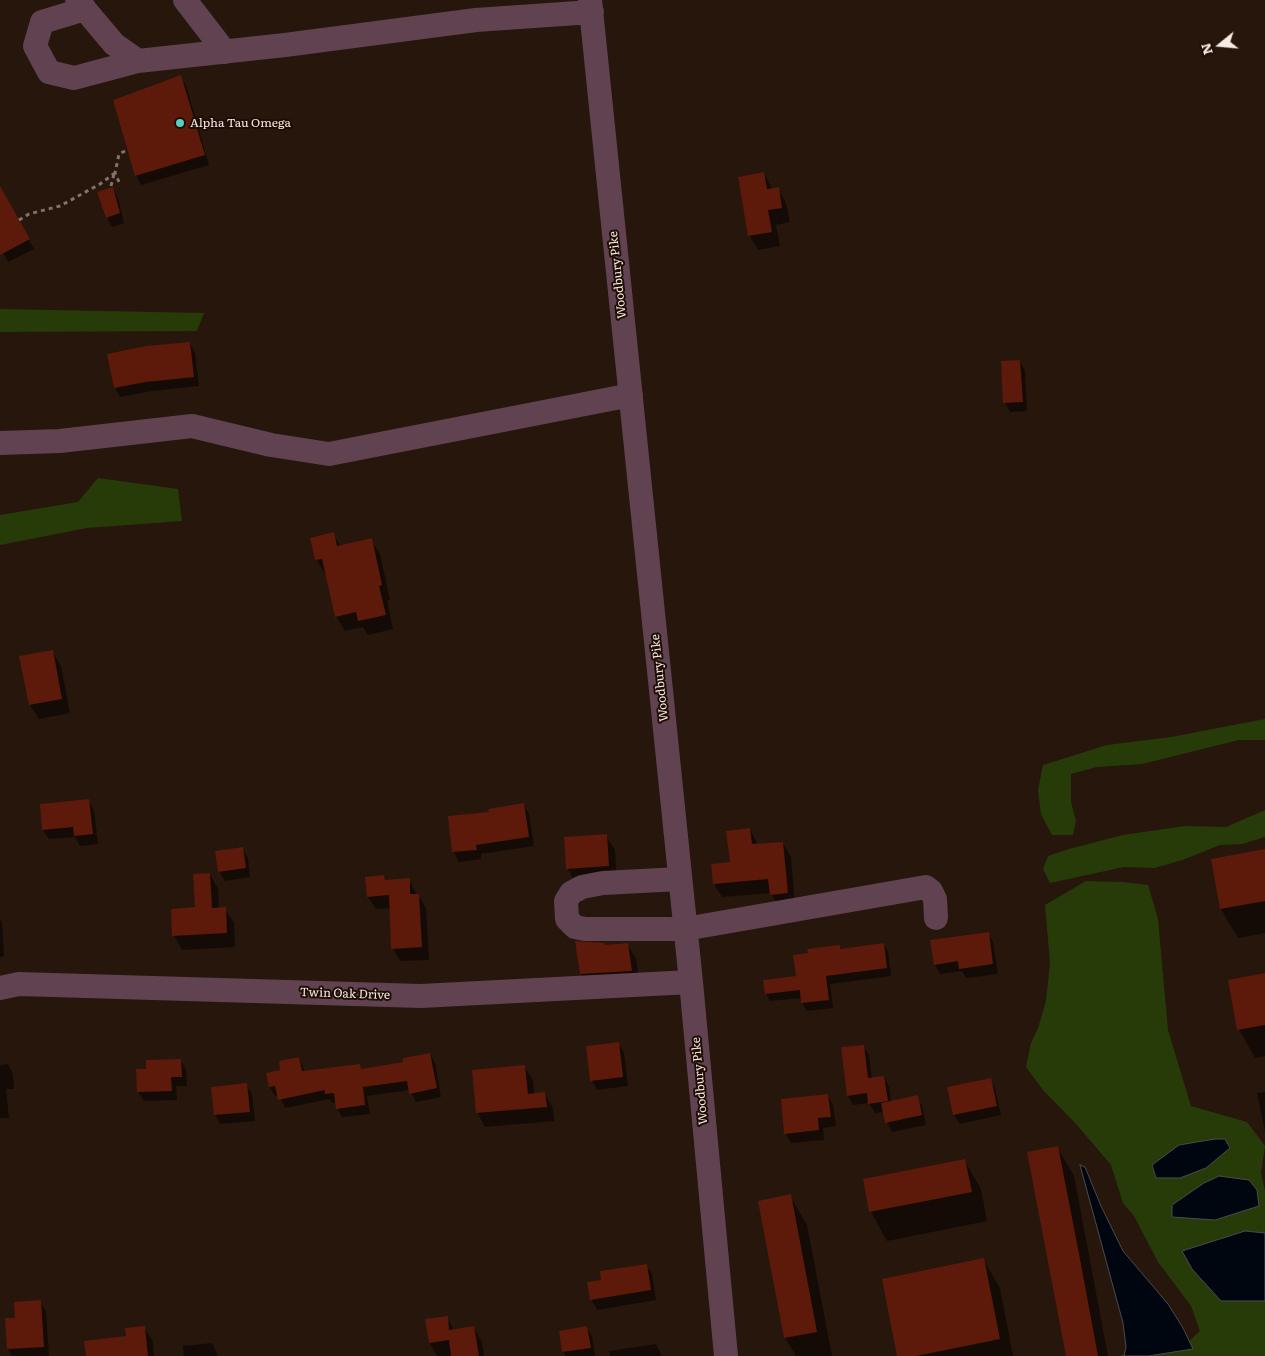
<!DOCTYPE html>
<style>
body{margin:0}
#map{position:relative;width:1265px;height:1356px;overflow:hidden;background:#26160c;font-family:Literata,serif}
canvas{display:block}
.north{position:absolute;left:1195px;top:20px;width:50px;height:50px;-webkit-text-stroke:4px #1d0d04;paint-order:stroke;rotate:253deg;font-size:14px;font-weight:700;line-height:20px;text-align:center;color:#f6eae3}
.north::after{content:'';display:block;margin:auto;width:18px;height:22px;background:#f6eae3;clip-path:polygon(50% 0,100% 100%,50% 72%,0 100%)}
</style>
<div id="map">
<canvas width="1265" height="1356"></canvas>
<div class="north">N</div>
</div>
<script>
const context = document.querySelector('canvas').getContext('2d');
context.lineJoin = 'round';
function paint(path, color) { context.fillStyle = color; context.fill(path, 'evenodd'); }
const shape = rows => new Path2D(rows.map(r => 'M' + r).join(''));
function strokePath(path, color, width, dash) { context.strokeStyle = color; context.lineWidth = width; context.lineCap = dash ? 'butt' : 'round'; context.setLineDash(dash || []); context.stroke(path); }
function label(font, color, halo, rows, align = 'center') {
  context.font = font + ' Literata,serif'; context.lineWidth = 4; context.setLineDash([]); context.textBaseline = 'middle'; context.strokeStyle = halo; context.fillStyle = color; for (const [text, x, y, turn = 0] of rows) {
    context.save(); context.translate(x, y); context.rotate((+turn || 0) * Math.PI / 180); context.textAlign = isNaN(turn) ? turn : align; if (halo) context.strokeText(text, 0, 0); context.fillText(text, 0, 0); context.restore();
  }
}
const green = shape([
 [0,309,204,313,197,331,0,332],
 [98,478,178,489,182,521,87,528,0,545,0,515,78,502],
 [1265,719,1265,740,1239,740,1142,764,1097,767,1071,774,1071,802,1076,821,1073,835,1052,835,1041,814,1038,790,1043,765,1107,745,1171,737],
 [1265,810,1265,837,1242,844,1220,845,1185,859,1155,868,1124,867,1050,883,1043,869,1048,856,1069,849,1123,835,1185,826,1226,827],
 [1086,881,1123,882,1148,885,1158,919,1168,1030,1191,1106,1247,1122,1265,1146,1261,1173,1265,1191,1265,1356,1120,1356,1137,1348,1184,1346,1200,1331,1191,1306,1158,1262,1134,1216,1123,1203,1111,1165,1077,1125,1043,1090,1026,1067,1031,1043,1038,1028,1046,1001,1050,963,1045,905]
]);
const water = shape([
 [1215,1139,1225,1139,1230,1148,1206,1168,1180,1178,1156,1178,1152,1165,1179,1145,1215,1139],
 [1080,1165,1085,1167,1101,1206,1123,1251,1168,1304,1183,1328,1193,1349,1148,1356,1124,1356,1126,1347,1123,1323,1080,1165],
 [1219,1176,1249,1180,1257,1190,1259,1206,1215,1220,1172,1217,1172,1205,1204,1183,1219,1176],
 [1245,1231,1265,1233,1265,1301,1221,1301,1192,1269,1182,1251,1245,1231]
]);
const shadow = shape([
 [180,76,186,86,209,165,141,185,136,175],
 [764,173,772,189,778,188,786,203,790,222,776,225,780,246,758,250,749,235],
 [113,189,118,198,124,223,112,227,107,218,99,192],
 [8,203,34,249,8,262,0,247,0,208],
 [190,343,195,353,199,386,152,391,120,397,115,388],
 [1020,361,1025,371,1027,411,1010,412,1005,403],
 [333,534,341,547,371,540,380,554,390,600,387,600,393,629,368,635,363,627,345,631,336,616,327,574,325,574,317,560,312,539],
 [52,651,61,666,70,713,39,719,30,705],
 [88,800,94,810,98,844,80,846,75,837,49,839,43,830],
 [524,805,529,814,534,846,481,854,481,859,459,862,454,852,450,817,490,813],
 [750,829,758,845,783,843,791,857,795,907,779,908,771,893,722,897,714,884,732,863],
 [606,836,615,850,617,881,576,883,567,868],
 [242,848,248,858,250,877,225,881,219,871],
 [1265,851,1265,933,1238,938,1221,909,1212,860],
 [210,874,218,889,219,909,225,909,234,923,235,947,182,950,174,935,196,909],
 [384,876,386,881,409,880,417,895,418,895,426,908,429,960,400,961,393,948,390,908,376,909,368,897],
 [0,919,2,923,4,956,0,957],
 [988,933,993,942,998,974,966,978,962,971,940,974,935,965],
 [627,944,636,959,640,986,590,988,581,974,605,946],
 [884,944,888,952,891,976,830,984,833,1008,807,1011,802,1003,802,998,770,1001,766,993,797,977,809,954,839,946,841,950],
 [1265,975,1265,1056,1255,1058,1239,1029],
 [618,1043,624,1053,628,1086,597,1090,592,1080],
 [863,1046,869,1055,872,1079,884,1077,889,1087,891,1102,917,1096,922,1106,926,1125,892,1132,887,1122,884,1112,875,1113,869,1103,853,1105,848,1096],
 [430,1054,435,1063,441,1097,416,1102,410,1090,367,1096,370,1114,342,1117,337,1108,336,1102,332,1103,329,1099,285,1108,279,1095,275,1096,270,1087,268,1074,282,1071,299,1058,305,1072,359,1065,362,1070,405,1064],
 [180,1060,186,1069,187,1086,176,1086,177,1100,144,1101,138,1092,147,1070],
 [8,1064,13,1074,14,1089,6,1089,9,1118,0,1118,0,1065],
 [525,1067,533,1081,534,1094,545,1094,553,1108,554,1121,485,1127,477,1112],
 [990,1079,995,1089,1001,1115,960,1124,954,1115,948,1088],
 [246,1085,252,1094,255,1121,220,1124,215,1115],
 [1265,1092,1265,1132,1257,1093],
 [828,1096,833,1105,836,1126,823,1128,824,1140,791,1143,786,1134],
 [1057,1147,1074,1176,1108,1356,1067,1356],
 [964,1160,981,1189,987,1221,887,1241,871,1212,864,1180],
 [790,1196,807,1225,832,1356,796,1356,785,1338,759,1202],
 [983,1259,1000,1288,1013,1356,898,1356],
 [646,1265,652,1274,656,1300,597,1310,592,1300,589,1283,603,1281],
 [40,1301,46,1311,49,1356,12,1356,8,1349],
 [447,1317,454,1330,474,1328,482,1342,484,1356,437,1356,430,1343],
 [144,1327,153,1342,154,1356,87,1356],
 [587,1328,592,1337,595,1356,566,1356,563,1352],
 [212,1343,218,1356,184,1356,183,1346],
 [656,1344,662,1356,610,1356,609,1351]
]);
const building = shape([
 [181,75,205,155,135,176,113,100],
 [764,172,767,189,779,187,782,208,768,210,772,232,748,236,738,177],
 [0,186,30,239,0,255],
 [113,187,120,213,106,218,97,192],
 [190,342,194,377,146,382,114,388,107,354,146,346],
 [1020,360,1023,402,1003,403,1001,361],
 [334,532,337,546,372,538,382,585,379,586,386,615,358,621,356,612,335,617,322,559,315,560,310,538],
 [53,650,62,699,29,705,19,656],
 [89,799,93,834,74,836,73,827,42,830,40,804],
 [524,803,529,837,476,845,477,850,452,852,448,816,489,812,488,809],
 [750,828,752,844,783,842,788,893,770,895,768,879,713,884,711,864,730,862,726,831],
 [607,834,609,866,566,869,564,837],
 [243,847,246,868,218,872,215,851],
 [1265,849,1265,901,1220,909,1211,859],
 [210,873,212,908,226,907,227,933,172,936,171,909,195,907,193,874],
 [384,875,385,880,410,878,410,894,419,894,422,947,391,949,389,895,367,897,365,877],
 [989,932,993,964,959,969,958,961,934,965,930,940],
 [575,941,605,943,605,945,628,943,632,971,580,974],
 [884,943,887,968,826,976,829,1000,801,1003,800,990,765,994,763,980,796,976,793,955,808,953,807,949,840,945,840,949],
 [1265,973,1265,1025,1237,1030,1228,980],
 [619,1042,623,1077,590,1081,586,1046],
 [864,1045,868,1078,884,1076,888,1101,868,1104,867,1093,847,1096,841,1047],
 [430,1053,437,1088,409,1094,407,1081,363,1087,365,1105,336,1109,334,1093,325,1094,325,1090,278,1100,275,1086,269,1087,266,1073,280,1070,279,1061,299,1057,302,1071,360,1064,361,1069,403,1062,403,1058],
 [181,1059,182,1077,171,1077,172,1091,137,1092,136,1069,146,1069,146,1060],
 [525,1065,528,1094,545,1092,547,1107,476,1113,472,1070],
 [991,1078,997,1106,953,1115,947,1087],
 [247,1083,250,1112,214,1115,211,1087],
 [828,1094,831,1117,818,1118,819,1130,784,1134,781,1099],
 [918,1095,922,1115,885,1123,881,1103],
 [1058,1146,1080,1259,1098,1356,1066,1356,1027,1152],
 [965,1159,972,1192,869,1212,863,1179],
 [791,1194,817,1332,784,1338,758,1201],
 [984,1258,1000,1339,916,1356,897,1356,882,1279],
 [647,1264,651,1290,590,1300,587,1282,601,1280,600,1271],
 [41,1300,44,1347,7,1349,5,1318,15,1318,14,1302],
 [448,1316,449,1330,474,1326,479,1356,451,1356,449,1340,429,1343,425,1319],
 [145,1326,148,1356,86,1356,84,1341,126,1336,125,1328],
 [587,1326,591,1348,562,1352,559,1331]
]);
const path = shape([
 [119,182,115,173,119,154,125,151],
 [111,186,114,174],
 [19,220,29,214,60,206,100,184,115,173]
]);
const minor = shape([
 [77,0,114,44,138,61,285,45,476,20,592,12],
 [185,0,225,52],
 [590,0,691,982,726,1356],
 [85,9,42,22,35,46,49,72,74,78,138,61],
 [0,443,60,441,192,426,271,445,329,454,631,395],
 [680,879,603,883,582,887,571,893,566,901,567,919,575,927,585,929,685,929,926,887,931,891,935,899,936,918],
 [0,988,19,984,421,996,691,982]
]);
const markers = [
 [180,123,5,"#59cebf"]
];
const poiNames = [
 ["Alpha Tau Omega",190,123]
];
const streetNames = [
 ["Woodbury Pike",618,275,-96],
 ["Woodbury Pike",660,678,-96],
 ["Twin Oak Drive",345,994,2],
 ["Woodbury Pike",700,1081,-95]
];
paint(green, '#273b09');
paint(water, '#00060f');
strokePath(water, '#4a4a4f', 1);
paint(shadow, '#0007');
paint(building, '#5d190a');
strokePath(path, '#81736a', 3, [4, 4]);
strokePath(minor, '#604250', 24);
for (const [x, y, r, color] of markers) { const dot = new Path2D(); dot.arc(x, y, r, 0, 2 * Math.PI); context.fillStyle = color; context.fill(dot); strokePath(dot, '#1d0d04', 2); }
label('12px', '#f6eae3', '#1d0d04', poiNames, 'left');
label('12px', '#f6eae3', '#1d0d04', streetNames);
</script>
